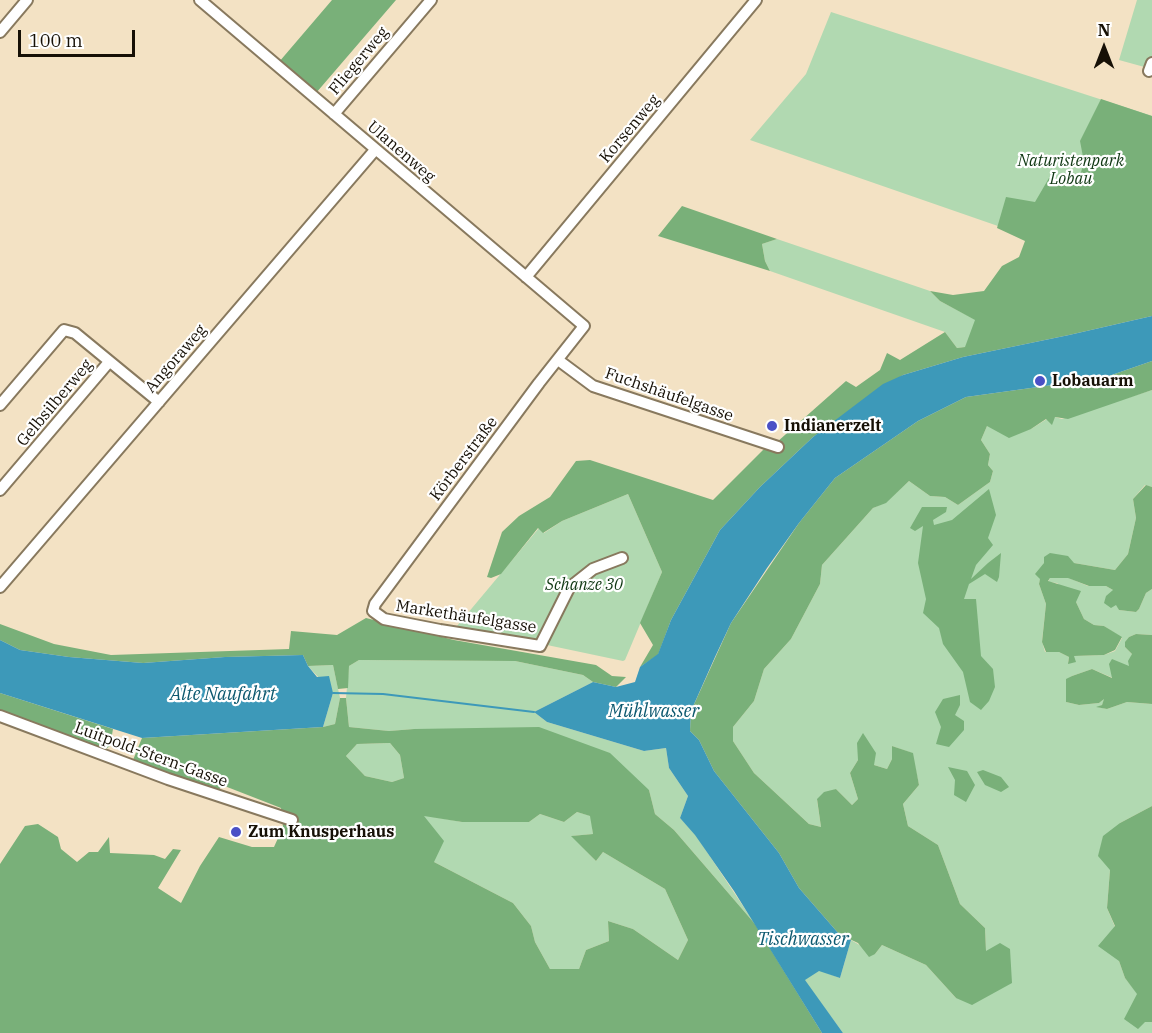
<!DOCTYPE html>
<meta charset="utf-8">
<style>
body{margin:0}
#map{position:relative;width:1152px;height:1033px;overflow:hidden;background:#f3e2c4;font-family:"IBM Plex Serif",serif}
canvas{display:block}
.north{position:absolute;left:1074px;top:18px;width:60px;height:60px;-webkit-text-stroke:4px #fff;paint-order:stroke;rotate:0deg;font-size:16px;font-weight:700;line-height:24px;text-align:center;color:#161006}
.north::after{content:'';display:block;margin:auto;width:21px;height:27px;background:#161006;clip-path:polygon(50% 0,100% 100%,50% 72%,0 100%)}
.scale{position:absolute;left:18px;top:30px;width:117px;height:27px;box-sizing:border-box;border:3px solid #161006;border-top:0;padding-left:8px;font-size:18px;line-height:21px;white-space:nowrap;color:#161006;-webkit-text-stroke:4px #fff;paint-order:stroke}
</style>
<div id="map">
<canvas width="1152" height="1033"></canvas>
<div class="north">N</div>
<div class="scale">100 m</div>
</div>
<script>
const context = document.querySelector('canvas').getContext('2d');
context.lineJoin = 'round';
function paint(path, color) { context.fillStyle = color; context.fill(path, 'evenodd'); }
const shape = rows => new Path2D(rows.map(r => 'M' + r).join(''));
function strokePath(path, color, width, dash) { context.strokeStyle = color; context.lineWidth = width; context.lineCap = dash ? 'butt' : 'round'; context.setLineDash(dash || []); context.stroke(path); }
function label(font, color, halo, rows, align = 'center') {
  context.font = font + ' "IBM Plex Serif",serif'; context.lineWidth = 4.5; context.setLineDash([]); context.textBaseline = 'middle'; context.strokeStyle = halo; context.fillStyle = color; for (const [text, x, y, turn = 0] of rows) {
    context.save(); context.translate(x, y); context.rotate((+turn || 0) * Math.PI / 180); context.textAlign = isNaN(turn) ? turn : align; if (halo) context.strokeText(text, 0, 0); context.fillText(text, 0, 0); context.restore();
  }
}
const green = shape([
 [1137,0,1152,0,1152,57,1148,68,1119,60],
 [831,12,1152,116,1152,302,1021,234,750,140,806,74],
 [777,239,930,291,940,301,976,320,966,347,957,348,945,332,770,271,765,261,762,244],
 [1152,390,1152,487,1145,485,1133,499,1136,518,1128,554,1115,570,1074,563,1044,563,1039,584,1046,604,1042,641,1045,652,1059,652,1069,657,1068,663,1074,656,1104,655,1115,651,1122,638,1104,626,1094,625,1084,619,1076,602,1057,583,1048,582,1050,578,1069,578,1088,586,1106,586,1113,590,1119,610,1136,612,1139,609,1146,593,1152,589,1152,635,1136,634,1129,637,1125,643,1125,647,1132,654,1129,666,1113,678,1092,669,1072,676,1066,680,1066,702,1079,705,1099,703,1105,698,1102,705,1098,707,1107,709,1127,702,1152,704,1152,806,1120,823,1110,870,1107,908,1115,927,1119,961,1125,978,1138,994,1146,1022,1152,1022,1152,1033,843,1033,804,980,819,970,840,978,851,940,875,954,882,945,926,965,956,998,986,951,985,928,960,904,938,845,908,826,903,804,919,785,912,753,892,746,892,759,887,769,858,760,850,773,858,799,852,805,836,789,817,800,821,827,809,824,754,773,733,741,733,727,754,701,764,669,791,639,820,584,822,565,873,508,886,502,909,481,930,496,945,497,958,505,990,482,993,471,988,465,990,454,981,440,987,426,1031,429,1047,419,1055,417,1062,419],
 [628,494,662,572,625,660,623,661,457,626,539,528,544,533,562,521],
 [359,660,515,661,583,675,593,682,534,712,547,722,644,751,666,748,669,768,688,796,680,818,695,834,755,924,674,830,655,814,649,790,414,729,389,731,349,727,346,698,349,666],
 [333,665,340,698,335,724,323,727,333,693,308,666],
 [390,743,400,755,404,778,392,782,365,776,346,756,357,744],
 [577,812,591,816,593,834,572,836,596,861,603,852,665,889,688,940,678,960,633,929,608,921,609,941,586,950,579,969,550,969,535,942,531,926,513,903,434,862,423,815,462,822,529,822,540,814,564,822]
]);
const forest = shape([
 [332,0,396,0,316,93,279,62],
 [1101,99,1152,116,1152,316,1069,335,963,357,903,375,813,437,760,487,720,530,671,620,658,655,640,667,653,645,640,623,662,572,628,494,562,521,543,533,538,528,501,574,491,578,487,577,502,532,519,516,550,497,576,461,590,460,713,500,766,447,777,442,846,381,856,387,880,370,887,353,900,360,945,332,957,348,965,347,975,320,940,301,930,291,953,295,984,291,1002,266,1019,257,1025,241,997,228,1006,197,1035,202,1049,178,1077,186,1084,162,1080,141],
 [682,206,777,239,762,244,765,261,770,271,658,236],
 [1152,361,1152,390,1068,419,1055,417,1052,425,1046,419,1031,429,1009,438,987,426,981,440,990,454,988,465,993,471,990,482,958,505,945,497,930,496,909,481,886,503,873,508,822,565,820,584,791,639,764,669,754,701,733,727,733,741,754,773,809,824,821,827,817,799,824,792,836,789,852,805,858,799,850,773,858,760,857,743,863,733,876,753,874,765,887,769,892,759,892,746,913,753,919,785,903,804,908,826,938,845,960,904,985,928,986,951,1000,943,1010,949,1012,983,972,1005,956,998,926,965,882,945,875,954,869,957,858,943,839,934,799,888,779,853,714,771,699,740,690,731,691,711,731,623,799,523,835,478,918,421,966,397,1103,378],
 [1146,485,1152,487,1152,589,1146,593,1139,609,1136,612,1119,610,1116,605,1111,608,1104,603,1106,596,1113,590,1106,586,1089,586,1068,578,1050,578,1048,581,1081,591,1076,602,1084,619,1094,625,1104,626,1122,637,1115,650,1104,655,1074,656,1076,662,1068,664,1069,657,1059,652,1046,652,1042,642,1046,604,1039,584,1040,579,1035,574,1044,563,1044,557,1050,553,1068,556,1074,563,1115,570,1128,554,1136,518,1133,499],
 [989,489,996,515,988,538,993,545,976,565,971,579,988,563,1001,553,999,577,997,582,985,574,969,584,964,599,976,599,981,656,993,669,995,687,989,701,981,710,970,702,963,672,943,644,939,628,923,613,926,599,918,563,923,526,915,531,910,528,922,507,947,507,946,512,933,520,934,525,952,520],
 [366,618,454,640,596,665,612,676,626,677,616,687,593,682,583,675,515,661,359,660,349,666,348,688,338,689,333,665,308,666,303,655,225,657,143,663,69,657,20,650,0,640,0,624,54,644,111,655,289,649,291,631,337,635],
 [1136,634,1152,635,1152,704,1127,702,1107,709,1096,707,1102,705,1104,699,1099,703,1079,705,1066,702,1066,679,1072,676,1092,669,1112,678,1109,664,1112,659,1129,666,1128,661,1132,654,1125,647,1125,642,1129,637],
 [0,693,113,729,110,746,103,751,0,711],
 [960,695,960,705,955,715,964,721,964,730,949,747,936,744,941,727,935,712,943,699],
 [340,698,346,698,349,727,389,731,414,729,539,727,610,753,649,790,655,814,674,830,755,924,822,1033,0,1033,0,864,25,826,38,824,58,837,61,849,77,862,89,852,98,852,109,837,110,853,154,855,165,859,173,849,181,850,158,888,181,903,200,866,219,837,252,847,274,847,283,827,281,808,222,785,219,790,133,760,142,738,323,727,335,724],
 [390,743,400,755,404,778,392,782,365,776,346,756,357,744],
 [577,812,590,816,593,834,571,836,596,861,603,852,665,889,688,940,678,960,633,929,608,921,609,941,586,950,579,969,550,969,535,942,531,926,513,903,434,862,444,841,424,816,462,822,529,822,540,814,564,822],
 [948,767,967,771,975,785,966,802,954,795,955,780],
 [983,770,1001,777,1009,787,1001,792,985,785,977,772],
 [1152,806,1152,1022,1145,1022,1138,1029,1124,1019,1137,994,1125,978,1119,961,1098,946,1115,926,1107,908,1110,870,1098,856,1103,836,1120,823]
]);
const water = shape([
 [1152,316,1152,361,1103,378,966,397,918,421,835,478,799,523,767,568,731,623,715,657,691,711,690,731,699,740,714,771,779,853,799,888,839,934,851,940,840,978,819,971,805,980,843,1033,822,1033,734,891,695,835,680,818,688,796,669,768,666,748,644,751,547,722,534,712,593,682,616,687,635,682,640,667,658,654,671,620,720,530,760,487,813,437,883,384,903,375,963,357,1069,335],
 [0,640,20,650,69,657,143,663,225,657,303,655,308,666,317,677,329,676,333,693,323,727,142,738,0,693]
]);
const stream = shape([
 [333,693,383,694,534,712]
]);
const minor = shape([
 [200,0,584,326,539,383,375,604,373,611,384,619,440,630,540,646,569,588,593,569,622,558],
 [0,32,27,0],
 [1149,71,1152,63],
 [334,114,431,0],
 [526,277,756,0],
 [558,360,593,386,778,447],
 [0,405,64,330,75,333,159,402],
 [0,490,109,362],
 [0,587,375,150],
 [0,716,168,779,292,820]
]);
const markers = [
 [1040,381,6,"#4a50c6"],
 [772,426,6,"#4a50c6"],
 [236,832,6,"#4a50c6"]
];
const streetNames = [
 ["Fliegerweg",359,61,-50],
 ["Korsenweg",630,129,-50],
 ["Ulanenweg",401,152,41],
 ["Angoraweg",176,359,-49],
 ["Fuchshäufelgasse",669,395,19],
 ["Gelbsilberweg",55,403,-50],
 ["Körberstraße",464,459,-53],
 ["Markethäufelgasse",466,617,9],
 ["Luitpold-Stern-Gasse",151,755,20]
];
const parkNames = [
 ["Naturistenpark",1071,161],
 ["Lobau",1071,179],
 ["Schanze 30",584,585]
];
const poiNames = [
 ["Lobauarm",1052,381],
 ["Indianerzelt",784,426],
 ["Zum Knusperhaus",248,832]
];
const waterNames = [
 ["Alte Naufahrt",223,695],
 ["Mühlwasser",654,712],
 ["Tischwasser",803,940]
];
paint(green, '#b1d9b1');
paint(forest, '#79b079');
paint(water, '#3d99b9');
strokePath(stream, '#3d99b9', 2);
strokePath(minor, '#88795e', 14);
strokePath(minor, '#fff', 10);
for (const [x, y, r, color] of markers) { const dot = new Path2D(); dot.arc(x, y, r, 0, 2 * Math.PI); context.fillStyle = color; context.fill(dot); strokePath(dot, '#fff', 2); }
label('16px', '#161006', '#fff', streetNames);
label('italic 16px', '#0e3611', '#fff', parkNames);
label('bold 16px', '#161006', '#fff', poiNames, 'left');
label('italic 18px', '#0c586f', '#fff', waterNames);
</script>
